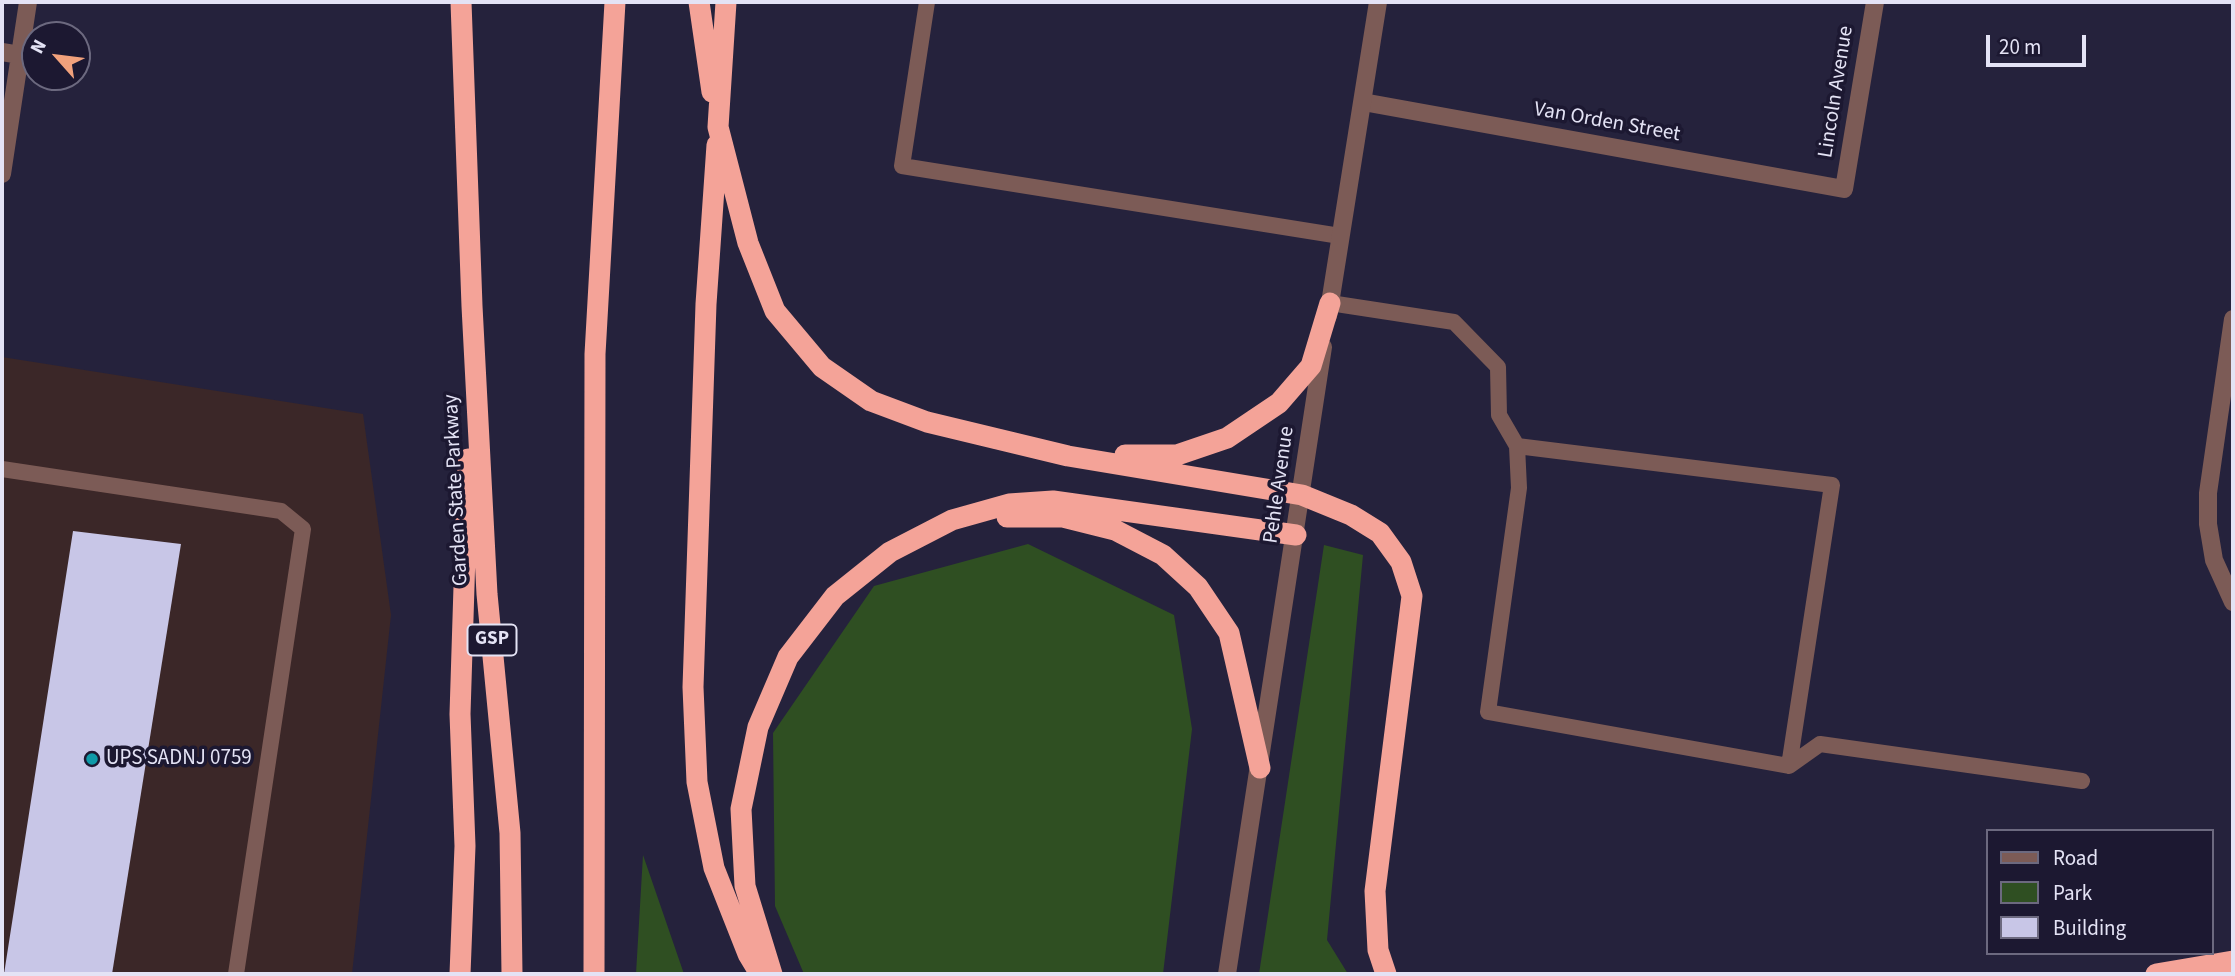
<!DOCTYPE html>
<style>
body{margin:0}
#map{position:relative;width:2235px;height:976px;overflow:hidden;background:#25223c;font-family:"Source Sans 3",sans-serif}
canvas{display:block}
.frame{position:absolute;inset:0;border:4px solid #e4e3f5;pointer-events:none}
.legend{position:absolute;left:1986px;top:829px;width:228px;height:126px;box-sizing:border-box;background:#1c1831;border:2px solid #6c697f;margin:0;padding:9px 12px;list-style:none;font-size:21px;color:#e4e3f5}
.legend li{display:flex;align-items:center;gap:14px;height:35px}
.legend b{width:35px;border:2px solid #6c697f}
.north{position:absolute;left:21px;top:21px;width:70px;height:70px;box-sizing:border-box;background:#1c1831;border:2px solid #6c697f;border-radius:50%;rotate:298deg;font-size:19px;font-weight:700;line-height:28px;text-align:center;color:#e4e3f5}
.north::after{content:'';display:block;margin:auto;width:24px;height:32px;background:#f1a17c;clip-path:polygon(50% 0,100% 100%,50% 72%,0 100%)}
.scale{position:absolute;left:1986px;top:35px;width:100px;height:32px;box-sizing:border-box;border:4px solid #e4e3f5;border-top:0;padding-left:9px;font-size:21px;line-height:24px;white-space:nowrap;color:#e4e3f5;-webkit-text-stroke:5px #1c1831;paint-order:stroke}
</style>
<div id="map">
<canvas width="2235" height="976"></canvas>
<div class="frame"></div>
<ul class="legend">
<li><b style="height:9px;background:#7c5b56"></b>Road</li>
<li><b style="height:19px;background:#2f4f22"></b>Park</li>
<li><b style="height:19px;background:#c8c6e7"></b>Building</li>
</ul>
<div class="north">N</div>
<div class="scale">20 m</div>
</div>
<script>
const context = document.querySelector('canvas').getContext('2d');
context.lineJoin = 'round';
function paint(path, color) { context.fillStyle = color; context.fill(path, 'evenodd'); }
const shape = rows => new Path2D(rows.map(r => 'M' + r).join(''));
function strokePath(path, color, width, dash) { context.strokeStyle = color; context.lineWidth = width; context.lineCap = dash ? 'butt' : 'round'; context.setLineDash(dash || []); context.stroke(path); }
function label(font, color, halo, rows, align = 'center') {
  context.font = font + ' "Source Sans 3",sans-serif'; context.lineWidth = 7; context.setLineDash([]); context.textBaseline = 'middle'; context.strokeStyle = halo; context.fillStyle = color; for (const [text, x, y, turn = 0] of rows) {
    context.save(); context.translate(x, y); context.rotate((+turn || 0) * Math.PI / 180); context.textAlign = isNaN(turn) ? turn : align; if (halo) context.strokeText(text, 0, 0); context.fillText(text, 0, 0); context.restore();
  }
}
const industrial = shape([
 [2,357,363,414,391,615,352,974,2,974]
]);
const green = shape([
 [1028,544,1174,615,1192,729,1163,974,804,974,775,906,773,733,874,586],
 [1324,545,1363,555,1327,940,1348,974,1259,974],
 [643,855,684,974,636,974]
]);
const building = shape([
 [73,531,181,544,112,974,4,974]
]);
const service = shape([
 [927,2,902,166,1340,236],
 [1330,303,1454,322,1498,367,1499,415,1517,446,1519,488,1488,712,1789,766,1832,485,1517,446],
 [2,469,281,511,303,529,236,974],
 [1789,766,1820,744,2082,781]
]);
const minor = shape([
 [2,52,20,55],
 [1363,102,1844,189,1875,2],
 [2,174,28,2],
 [2233,319,2208,493,2208,524,2214,560,2233,602]
]);
const tertiary = shape([
 [1328,316,1378,2],
 [1227,974,1323,347]
]);
const motorway = shape([
 [461,2,472,306,487,594,510,833,512,974],
 [699,2,712,92],
 [726,2,718,127,748,243,775,311,822,367,871,401,927,422,1068,456,1302,495,1351,515,1380,533,1401,562,1412,596,1375,891,1378,950,1386,974],
 [717,145,706,304,693,687,697,782,714,868,748,954,760,974],
 [1125,455,1177,455,1227,438,1279,403,1311,366,1330,303],
 [1007,517,1063,517,1115,530,1163,555,1198,587,1229,633,1260,768],
 [460,974,465,846,460,714,468,459],
 [594,974,595,354,615,2],
 [772,974,745,886,741,809,758,727,788,657,835,596,890,552,952,520,1009,504,1053,501,1296,535],
 [2156,974,2233,961]
]);
const markers = [
 [92,759,7,"#0f9aa8"]
];
const shields = [
 [492,640,49]
];
const shieldNames = [
 ["GSP",492,640]
];
const streetNames = [
 ["Lincoln Avenue",1837,92,-81],
 ["Van Orden Street",1607,123,10],
 ["Pehle Avenue",1280,485,-82],
 ["Garden State Parkway",457,490,-93]
];
const poiNames = [
 ["UPS SADNJ 0759",106,759]
];
paint(industrial, '#3b2728');
paint(green, '#2f4f22');
paint(building, '#c8c6e7');
strokePath(service, '#7c5b56', 16);
strokePath(minor, '#7c5b56', 18);
strokePath(tertiary, '#7c5b56', 18);
strokePath(motorway, '#f4a398', 21);
for (const [x, y, r, color] of markers) { const dot = new Path2D(); dot.arc(x, y, r, 0, 2 * Math.PI); context.fillStyle = color; context.fill(dot); strokePath(dot, '#1c1831', 2.5); }
for (const [x, y, w] of shields) { const box = new Path2D(); box.roundRect(x - w / 2, y - 15.5, w, 31, 5); context.fillStyle = '#1c1831'; context.fill(box); strokePath(box, '#e4e3f5', 2); }
label('bold 19px', '#e4e3f5', null, shieldNames);
label('21px', '#e4e3f5', '#1c1831', streetNames);
label('21px', '#e4e3f5', '#1c1831', poiNames, 'left');
</script>
